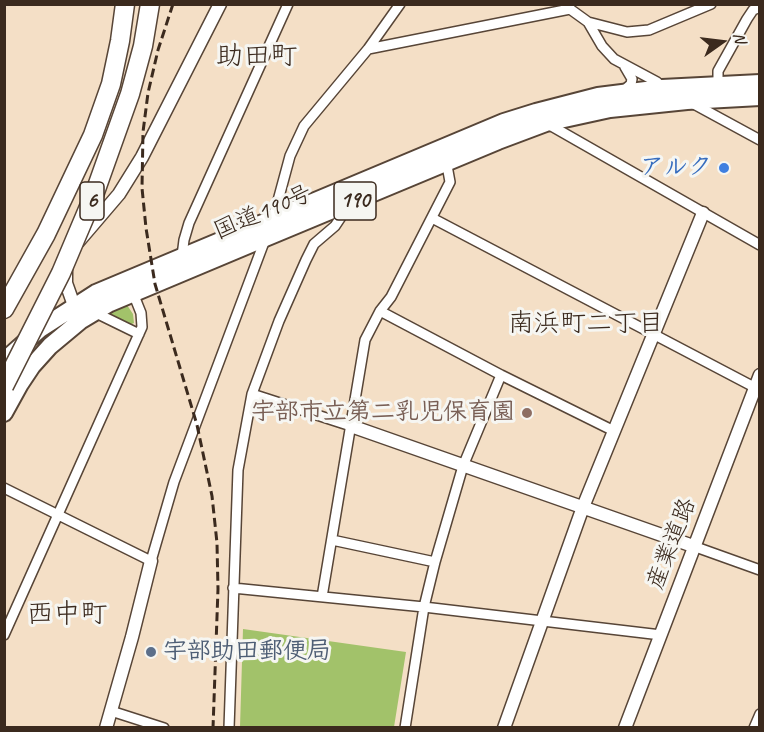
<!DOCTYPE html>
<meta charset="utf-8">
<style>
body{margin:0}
#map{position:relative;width:764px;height:732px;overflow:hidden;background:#f4dfc6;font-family:Caveat,sans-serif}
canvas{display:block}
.frame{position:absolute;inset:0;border:6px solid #3b2a1e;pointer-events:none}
.north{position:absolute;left:692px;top:12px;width:60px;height:60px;-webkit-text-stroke:4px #f6f6f2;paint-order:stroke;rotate:76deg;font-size:16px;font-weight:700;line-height:24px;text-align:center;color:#3b2a1e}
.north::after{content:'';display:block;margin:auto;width:21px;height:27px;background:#3b2a1e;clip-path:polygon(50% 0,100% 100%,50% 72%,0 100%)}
</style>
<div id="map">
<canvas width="764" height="732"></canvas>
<div class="frame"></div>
<div class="north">N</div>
</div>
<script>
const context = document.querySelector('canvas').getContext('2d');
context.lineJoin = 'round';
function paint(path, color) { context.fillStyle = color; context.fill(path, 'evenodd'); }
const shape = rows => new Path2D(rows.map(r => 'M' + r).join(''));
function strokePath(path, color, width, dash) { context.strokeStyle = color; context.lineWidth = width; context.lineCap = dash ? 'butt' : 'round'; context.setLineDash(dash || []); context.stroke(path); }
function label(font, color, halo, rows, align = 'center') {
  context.font = font + ' Caveat,"Klee One",sans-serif'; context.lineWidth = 6; context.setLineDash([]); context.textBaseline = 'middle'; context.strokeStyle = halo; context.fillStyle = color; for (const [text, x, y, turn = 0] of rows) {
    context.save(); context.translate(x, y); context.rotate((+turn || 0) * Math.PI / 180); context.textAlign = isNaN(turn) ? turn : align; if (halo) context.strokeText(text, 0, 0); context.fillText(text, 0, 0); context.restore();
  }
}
const green = shape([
 [127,305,133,314,134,323,130,325,109,316,111,313],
 [243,629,406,652,394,727,240,727]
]);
const minor = shape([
 [588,22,602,46,614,59,657,82,662,88],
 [368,49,570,9,588,22,627,32,649,30,711,4],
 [718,85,718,71,747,19,753,10,760,7],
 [622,92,631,84,632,79,625,67],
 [692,103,760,140],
 [548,124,760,245],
 [432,218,754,387],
 [273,219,290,156,304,126,368,49,400,4],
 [183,260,182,256,184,240,189,223,288,4],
 [380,311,501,375,614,431],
 [94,312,139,334],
 [252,394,351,426],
 [4,488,151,561,174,482,266,237],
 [332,540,435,562],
 [693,546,760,570],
 [233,588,424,607,661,635],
 [322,597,365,340,380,311,391,297,450,182,446,160],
 [4,635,142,327,141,313,133,293],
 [111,711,164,728],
 [229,728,238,470,252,394,279,321,306,260,314,244,335,226,341,217,341,207],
 [405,728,424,607,435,562,463,466,501,375],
 [754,728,760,714]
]);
const tertiary = shape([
 [78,242,119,194,142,157,220,4],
 [66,267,66,283,77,314],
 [351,426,693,546],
 [106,728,132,637,151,561],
 [504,728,583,507,703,213],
 [625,728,760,375]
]);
const trunk = shape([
 [4,361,40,329,96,293,504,122,536,112,598,96,662,88,760,83],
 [4,413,20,384,32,366,50,346,80,321,110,303,265,238,498,141,546,123,610,109,687,101,760,97]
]);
const motorway = shape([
 [4,309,46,234,93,135,111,84,120,41,125,4]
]);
const rail = shape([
 [173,4,158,50,148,93,143,132,142,188,146,228,155,284,197,425,212,496,217,543,218,589,213,728]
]);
const motorwayBridge = shape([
 [4,386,61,273,94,195,130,94,143,46,150,4]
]);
const markers = [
 [724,168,6,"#3f7fe0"],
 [527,413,6,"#8d6e63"],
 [151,652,6,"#5c6f8a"]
];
const shields = [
 [92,201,24],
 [355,201,42]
];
const shieldNames = [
 ["6",92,201],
 ["190",355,201]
];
const shopNames = [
 ["アルク",712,168]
];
const streetNames = [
 ["国道190号",263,213,-23],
 ["産業道路",672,544,-69]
];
const educationNames = [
 ["宇部市立第二乳児保育園",515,413]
];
const serviceNames = [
 ["宇部助田郵便局",163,652]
];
const neighbourhoodNames = [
 ["南浜町二丁目",586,324]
];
const quarterNames = [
 ["助田町",257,57],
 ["西中町",67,615]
];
paint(green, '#a2c26a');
strokePath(minor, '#574537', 12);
strokePath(tertiary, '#574537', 15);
strokePath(trunk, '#574537', 20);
strokePath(motorway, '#574537', 21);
strokePath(minor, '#fff', 9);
strokePath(tertiary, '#fff', 12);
strokePath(trunk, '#fff', 16);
strokePath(motorway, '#fff', 18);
strokePath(rail, '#3b2a1e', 3, [9, 4.5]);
strokePath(motorwayBridge, '#574537', 21, []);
strokePath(motorwayBridge, '#fff', 18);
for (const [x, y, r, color] of markers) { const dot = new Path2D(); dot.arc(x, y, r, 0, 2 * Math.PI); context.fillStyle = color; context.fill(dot); strokePath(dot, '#f6f6f2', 2); }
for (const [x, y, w] of shields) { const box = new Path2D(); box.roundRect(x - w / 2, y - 19, w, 38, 4.5); context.fillStyle = '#f6f6f2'; context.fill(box); strokePath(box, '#3b2a1e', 1.5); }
label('bold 22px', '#3b2a1e', null, shieldNames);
label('bold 24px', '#366cbe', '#f6f6f2', shopNames, 'right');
label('24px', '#3b2a1e', '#f6f6f2', streetNames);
label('bold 24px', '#785e54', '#f6f6f2', educationNames, 'right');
label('bold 24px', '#4e5e75', '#f6f6f2', serviceNames, 'left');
label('26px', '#3b2a1e', '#f6f6f2', neighbourhoodNames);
label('27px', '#3b2a1e', '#f6f6f2', quarterNames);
</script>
